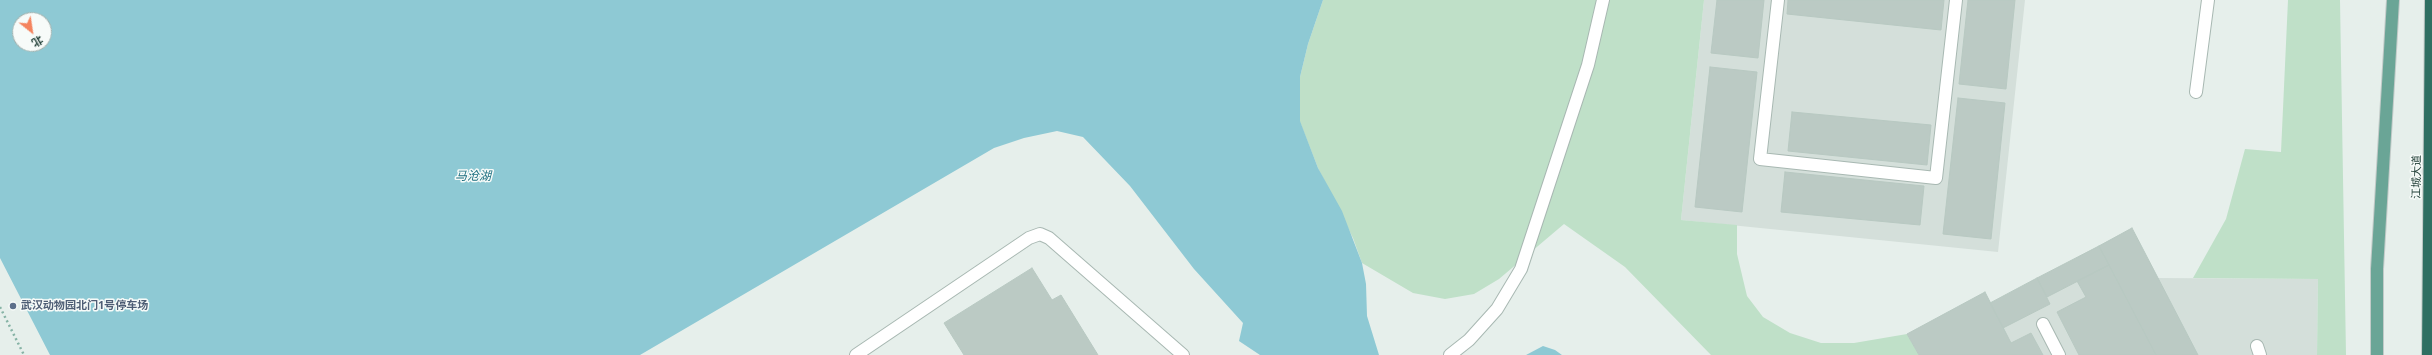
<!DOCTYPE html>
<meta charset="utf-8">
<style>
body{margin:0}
#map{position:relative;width:2432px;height:355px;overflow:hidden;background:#e6efeb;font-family:"Open Sans","Noto Sans SC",sans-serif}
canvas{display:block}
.north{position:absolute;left:12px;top:12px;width:40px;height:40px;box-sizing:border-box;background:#f7fbf9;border:1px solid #a3b1ad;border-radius:50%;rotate:150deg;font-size:11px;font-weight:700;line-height:16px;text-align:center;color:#24423a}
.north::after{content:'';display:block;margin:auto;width:14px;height:18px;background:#f4845f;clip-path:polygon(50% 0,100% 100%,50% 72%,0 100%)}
</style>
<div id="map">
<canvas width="2432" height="355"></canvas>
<div class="north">北</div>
</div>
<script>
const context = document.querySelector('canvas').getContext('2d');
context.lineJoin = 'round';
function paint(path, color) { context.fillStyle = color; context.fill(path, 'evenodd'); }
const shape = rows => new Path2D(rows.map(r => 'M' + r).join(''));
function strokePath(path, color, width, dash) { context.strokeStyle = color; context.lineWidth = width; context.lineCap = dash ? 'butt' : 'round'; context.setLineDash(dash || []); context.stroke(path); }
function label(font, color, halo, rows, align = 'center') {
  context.font = font + ' "Open Sans","Noto Sans SC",sans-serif'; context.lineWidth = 3; context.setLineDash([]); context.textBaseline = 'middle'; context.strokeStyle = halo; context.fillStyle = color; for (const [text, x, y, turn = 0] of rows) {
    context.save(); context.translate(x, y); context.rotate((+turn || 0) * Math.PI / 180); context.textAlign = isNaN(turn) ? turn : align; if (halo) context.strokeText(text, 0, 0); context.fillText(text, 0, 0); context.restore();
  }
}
const built = shape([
 [1704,0,2025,0,1998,252,1681,220],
 [2132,228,2158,278,2318,279,2317,355,1919,355,1907,334,1985,292,1991,303]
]);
const green = shape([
 [1323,0,1704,0,1681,220,1737,225,1737,254,1747,296,1763,317,1790,333,1821,343,1854,343,1907,334,1919,355,1711,355,1625,267,1564,224,1499,279,1474,294,1445,299,1413,293,1362,263,1353,238,1318,168,1300,122,1300,77,1308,44],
 [2288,0,2340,0,2346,355,2317,355,2318,279,2193,278,2226,219,2245,149,2281,152]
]);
const water = shape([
 [0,0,1323,0,1308,44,1300,77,1300,121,1318,168,1342,211,1362,263,1366,284,1367,316,1379,355,1260,355,1239,341,1243,323,1194,269,1130,186,1083,137,1057,131,1024,138,994,148,640,355,50,355,0,258],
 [20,20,44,20,44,44,20,44],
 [1543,346,1555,350,1562,355,1526,355]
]);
const building = shape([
 [1717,0,1764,0,1758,58,1711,53,1717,0],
 [1788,0,1944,0,1941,30,1787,14,1788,0],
 [1968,0,2015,0,2006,89,1959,84,1968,0],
 [1710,67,1757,72,1742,212,1695,207,1710,67],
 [1958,98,2005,103,1991,239,1943,234,1958,98],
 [1792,112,1931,125,1927,165,1788,151,1792,112],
 [1785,172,1924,186,1920,225,1781,212,1785,172],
 [2132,228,2158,278,2198,355,2156,355,2099,246,2132,228],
 [2099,246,2109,265,2047,297,2037,278,2099,246],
 [2109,265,2156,355,2079,355,2057,312,2086,297,2077,281,2109,265],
 [1032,268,1052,300,1061,295,1098,355,964,355,944,323,1032,268],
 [2037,278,2050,304,2003,328,1990,303,2037,278],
 [1985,292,2011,343,2031,333,2043,355,1919,355,1907,334,1985,292]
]);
const path = shape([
 [0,307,24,355]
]);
const minor = shape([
 [1778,0,1760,159,1936,178,1956,0],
 [2196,92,2208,0],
 [2043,324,2059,355],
 [2257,346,2260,355],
 [856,355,1029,238,1040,234,1049,238,1183,355],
 [1450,355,1469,340,1497,309,1521,269,1588,65,1603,0]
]);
const major = shape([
 [2377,355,2377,269,2393,0]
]);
const highway = shape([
 [2428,355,2431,0]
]);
const markers = [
 [13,306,4,"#5c6f8a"]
];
const streetNames = [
 ["江城大道",2417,177,-89]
];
const serviceNames = [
 ["武汉动物园北门1号停车场",21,306]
];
const waterNames = [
 ["马沧湖",473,177]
];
paint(built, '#d4dfda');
paint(green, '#bfe0c8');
paint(water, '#8ec9d4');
paint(building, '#bbcac4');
strokePath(building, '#b8c9c2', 1);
strokePath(minor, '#a8b8b2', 14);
strokePath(major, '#c2cac8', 14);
strokePath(highway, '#c2cac8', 14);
strokePath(path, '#86b3a5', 2.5, [2, 3]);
strokePath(minor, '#fff', 12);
strokePath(major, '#6aa596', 12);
strokePath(highway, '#2f6f62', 12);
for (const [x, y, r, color] of markers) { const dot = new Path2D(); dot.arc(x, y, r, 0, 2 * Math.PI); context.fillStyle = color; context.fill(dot); strokePath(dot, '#f7fbf9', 1.5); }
label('11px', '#24423a', '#f7fbf9', streetNames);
label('bold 11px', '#4e5e75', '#f7fbf9', serviceNames, 'left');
label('italic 12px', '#1c6f80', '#f7fbf9', waterNames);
</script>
